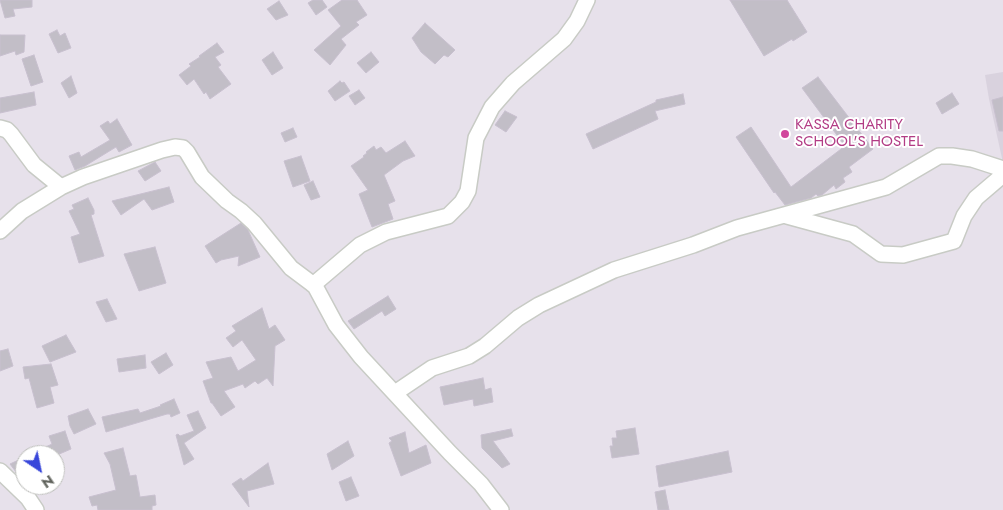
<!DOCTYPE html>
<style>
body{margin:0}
#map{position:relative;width:1003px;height:510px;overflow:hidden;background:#e7e1eb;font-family:Jost,sans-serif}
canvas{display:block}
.north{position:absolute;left:15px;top:445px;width:50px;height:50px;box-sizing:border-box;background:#fff;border:1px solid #bfc0bd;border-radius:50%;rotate:146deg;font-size:14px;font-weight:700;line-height:20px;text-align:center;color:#5e615a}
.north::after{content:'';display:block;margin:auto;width:18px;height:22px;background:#3846da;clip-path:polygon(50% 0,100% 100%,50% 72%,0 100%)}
</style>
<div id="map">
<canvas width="1003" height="510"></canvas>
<div class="north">N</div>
</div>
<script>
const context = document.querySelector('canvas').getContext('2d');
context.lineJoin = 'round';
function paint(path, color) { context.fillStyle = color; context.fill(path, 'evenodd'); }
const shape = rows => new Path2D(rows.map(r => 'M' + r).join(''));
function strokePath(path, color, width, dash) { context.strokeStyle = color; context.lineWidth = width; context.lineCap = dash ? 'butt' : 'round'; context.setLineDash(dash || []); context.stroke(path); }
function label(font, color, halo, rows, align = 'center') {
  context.font = font + ' Jost,sans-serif'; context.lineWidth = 4; context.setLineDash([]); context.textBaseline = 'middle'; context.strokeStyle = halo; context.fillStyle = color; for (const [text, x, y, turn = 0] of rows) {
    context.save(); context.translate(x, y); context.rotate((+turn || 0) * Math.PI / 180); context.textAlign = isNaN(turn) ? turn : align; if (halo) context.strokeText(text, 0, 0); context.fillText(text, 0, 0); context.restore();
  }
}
const education = shape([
 [1003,72,1003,163,989,99,985,75]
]);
const building = shape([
 [0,0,32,0,32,7,13,9,15,16,5,18,0,0],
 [313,0,322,0,327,7,316,15,308,3,313,0],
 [342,0,357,0,367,15,356,22,359,25,341,39,346,45,330,65,314,50,341,26,328,10,342,0],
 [730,0,787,0,807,32,793,41,792,39,764,56,730,0],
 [279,1,288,15,276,20,267,9,279,1],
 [425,23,455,50,448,57,444,55,435,64,421,52,412,38,425,23],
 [57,30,60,36,65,33,71,48,58,53,49,34,57,30],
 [0,35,25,35,24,52,16,55,15,51,0,56,0,35],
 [217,43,224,52,215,57,221,65,218,67,231,84,210,99,206,92,204,94,194,79,187,85,179,75,191,66,189,64,200,57,199,56,217,43],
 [273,52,283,68,272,75,262,60,273,52],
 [371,52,379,62,366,73,357,63,371,52],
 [34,55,43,82,31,86,22,59,34,55],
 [71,76,77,93,69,98,61,83,71,76],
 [818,77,873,149,849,167,852,172,843,178,845,182,836,189,834,185,822,195,818,196,816,194,811,198,785,205,775,192,774,193,736,137,751,127,791,187,845,146,802,88,818,77],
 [340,81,342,83,344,82,350,91,335,101,328,91,340,81],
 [359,90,365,98,355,105,349,96,359,90],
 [34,92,36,105,0,113,0,98,34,92],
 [952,93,959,104,942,114,936,103,952,93],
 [683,94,685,104,655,111,658,119,593,149,586,134,656,102,656,100,683,94],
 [1003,97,1003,131,999,131,992,100,1003,97],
 [505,111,517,117,506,132,495,125,505,111],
 [117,119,132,145,119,152,116,147,85,166,75,170,69,156,79,152,81,157,110,140,100,126,108,121,110,124,117,119],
 [293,128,297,137,285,142,281,133,293,128],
 [405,141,415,156,403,161,384,175,395,201,388,204,393,219,372,227,359,194,368,190,351,166,364,157,363,156,367,153,366,152,374,146,376,150,381,147,386,153,405,141],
 [301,156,310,181,293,187,284,161,301,156],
 [155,162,161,171,145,181,138,171,155,162],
 [313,181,320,197,311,200,304,185,313,181],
 [169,187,174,202,152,210,144,199,121,215,112,201,169,187],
 [88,198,94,210,94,214,91,215,104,256,79,263,71,237,80,234,69,211,74,209,72,205,88,198],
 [241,223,248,230,260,257,238,266,239,256,221,260,216,263,205,246,241,223],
 [155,247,166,283,139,291,124,254,155,247],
 [388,296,396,309,385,316,382,311,354,329,348,321,388,296],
 [107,299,117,319,106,322,96,302,107,299],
 [262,308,269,329,275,325,285,340,275,346,273,386,267,378,258,384,255,381,245,388,243,384,224,391,235,407,221,416,212,403,211,403,203,381,213,378,206,362,231,357,238,371,256,360,242,340,233,347,226,338,236,331,232,326,262,308],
 [66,335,76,352,50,362,42,346,66,335],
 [8,349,13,366,0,371,0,351,8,349],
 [166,353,173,365,159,374,151,362,166,353],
 [145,355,146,368,119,372,117,359,145,355],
 [51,364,58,385,50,387,54,403,37,408,29,378,25,379,23,367,51,364],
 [483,378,485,390,491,388,493,402,474,406,473,399,444,405,440,387,483,378],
 [174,399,180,413,171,417,170,414,167,414,106,432,102,417,138,409,140,413,161,406,160,405,174,399],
 [88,409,96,424,74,434,70,426,68,416,88,409],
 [198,411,206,428,184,443,194,459,184,465,176,435,178,434,180,436,194,431,187,415,198,411],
 [635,428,639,454,612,458,610,446,613,446,612,438,617,438,616,431,635,428],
 [511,429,513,436,493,441,510,464,502,468,482,448,481,435,511,429],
 [65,431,71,449,57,455,29,455,52,444,49,436,65,431],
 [405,432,409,453,426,445,431,463,401,476,389,443,392,441,389,438,405,432],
 [348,441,354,456,332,470,327,454,348,441],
 [123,448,130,476,136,475,140,497,155,495,156,505,152,506,152,510,98,510,97,505,92,506,89,497,116,490,110,464,104,453,123,448],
 [728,451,732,472,659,487,656,466,728,451],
 [25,457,25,473,19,476,10,464,25,457],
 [268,463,274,484,247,491,249,507,232,484,241,478,243,481,268,463],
 [351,477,359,496,346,501,339,482,351,477],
 [665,490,669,510,658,510,655,492,665,490]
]);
const minor = shape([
 [0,128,7,130,11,134,34,165,61,187],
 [787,216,853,234,881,254,903,255,954,241,964,216,976,198,1003,175],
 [0,231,22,211,61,187,83,177,162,150,175,147,183,148,187,152,202,177,227,201,241,211,254,223,291,268,315,286,336,325,361,357,450,453,481,484,501,510],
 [313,285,360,245,386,232,448,216,462,202,468,191,476,138,492,107,513,83,564,39,577,21,587,0],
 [395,393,432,368,469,356,485,346,518,318,539,305,614,270,693,245,737,228,886,187,939,156,952,156,972,159,1003,169],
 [0,471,28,498,36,510]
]);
const markers = [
 [785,134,5,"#d1479c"]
];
const hotelNames = [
 ["KASSA CHARITY",795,125],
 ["SCHOOL'S HOSTEL",795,142]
];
paint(education, '#d9d2de');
paint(building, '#c2bec7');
strokePath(building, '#c8c0cf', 1);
strokePath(minor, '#c8cbc5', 18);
strokePath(minor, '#fff', 15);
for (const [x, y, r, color] of markers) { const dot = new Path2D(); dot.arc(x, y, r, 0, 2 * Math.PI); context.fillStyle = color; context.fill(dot); strokePath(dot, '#fff', 2); }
label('15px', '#b23c85', '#fff', hotelNames, 'left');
</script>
